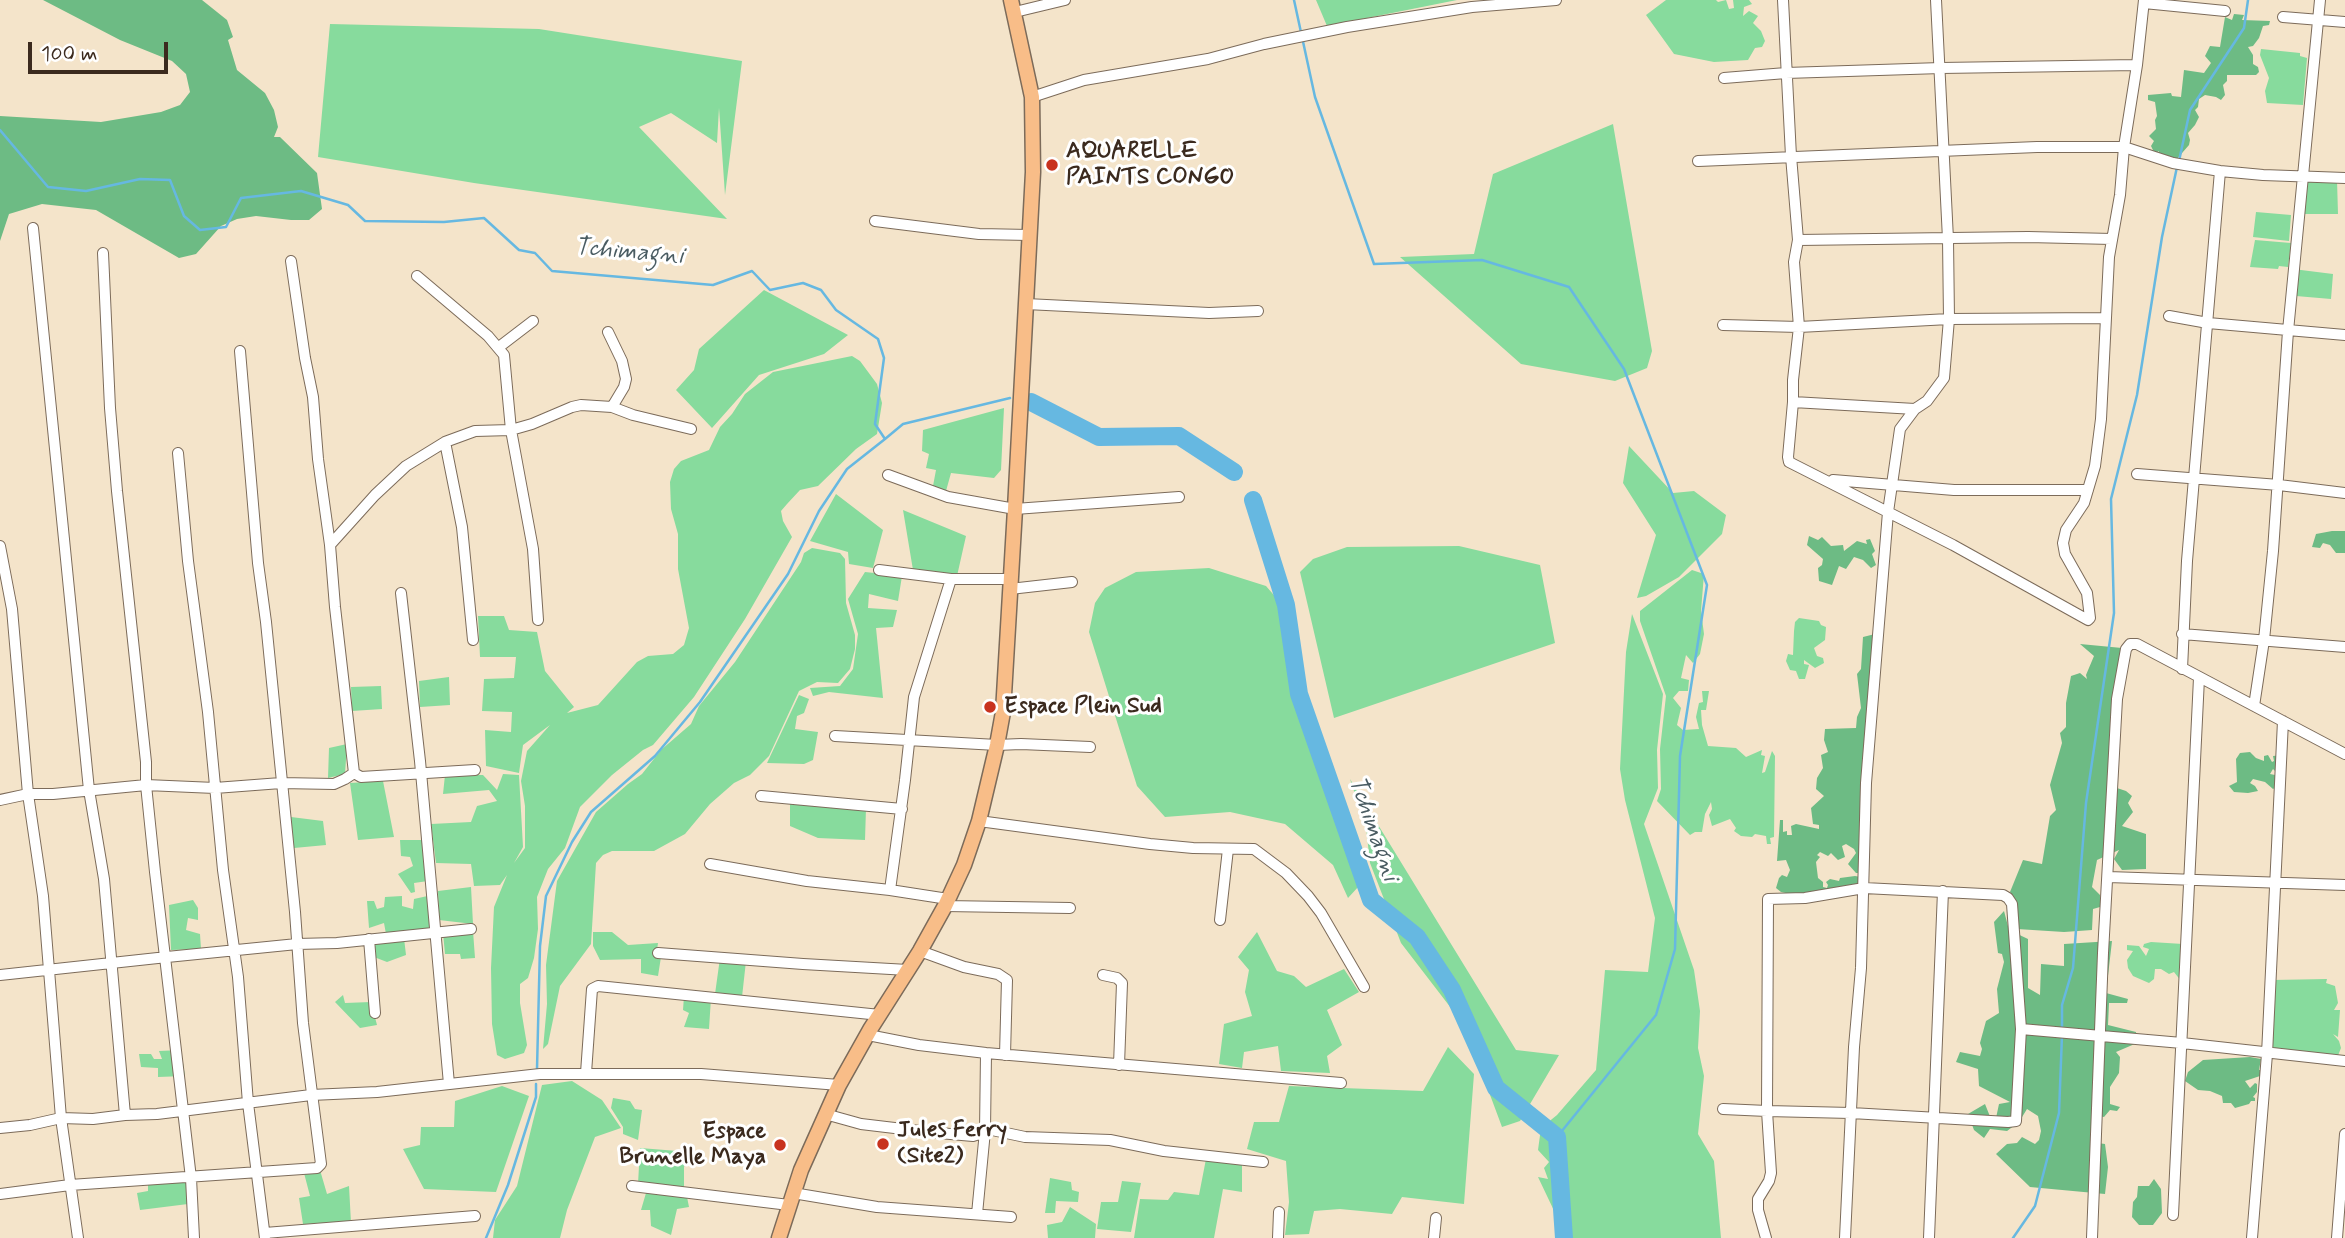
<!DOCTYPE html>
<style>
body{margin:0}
#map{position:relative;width:2345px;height:1238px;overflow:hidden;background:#f4e4ca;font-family:Mynerve,sans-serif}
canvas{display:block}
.scale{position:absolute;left:28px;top:42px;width:140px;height:32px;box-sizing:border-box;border:4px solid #3b2a1e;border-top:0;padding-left:9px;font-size:21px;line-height:24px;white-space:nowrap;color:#3b2a1e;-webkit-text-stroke:5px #fff;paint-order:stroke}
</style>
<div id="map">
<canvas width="2345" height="1238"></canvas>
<div class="scale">100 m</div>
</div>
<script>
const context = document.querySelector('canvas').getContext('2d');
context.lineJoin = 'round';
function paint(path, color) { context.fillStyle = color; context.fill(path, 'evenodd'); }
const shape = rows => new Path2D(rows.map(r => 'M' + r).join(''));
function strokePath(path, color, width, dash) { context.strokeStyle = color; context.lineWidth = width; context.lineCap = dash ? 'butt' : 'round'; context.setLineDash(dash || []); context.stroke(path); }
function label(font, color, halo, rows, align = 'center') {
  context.font = font + ' Mynerve,sans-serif'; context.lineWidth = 6; context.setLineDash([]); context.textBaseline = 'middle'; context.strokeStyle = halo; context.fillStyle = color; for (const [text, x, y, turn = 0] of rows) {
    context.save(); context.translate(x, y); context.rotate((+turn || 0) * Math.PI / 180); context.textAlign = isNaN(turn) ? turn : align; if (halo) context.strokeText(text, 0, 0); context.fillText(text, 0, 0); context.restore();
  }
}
const green = shape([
 [1316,0,1457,0,1327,26],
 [1666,0,1716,0,1718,2,1726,0,1729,9,1734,8,1733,0,1749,0,1752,4,1744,7,1743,16,1749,11,1758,16,1753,23,1761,31,1765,41,1762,47,1755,48,1748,60,1714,62,1674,54,1646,15],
 [330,24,539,29,742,61,725,195,719,108,717,143,671,113,639,127,727,219,474,183,318,157],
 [2261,49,2300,53,2300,56,2307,58,2303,105,2267,103,2265,91,2269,78,2260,55],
 [1613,124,1652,351,1647,368,1615,381,1521,364,1400,257,1474,254,1493,174],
 [2337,180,2338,214,2304,214,2305,182],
 [2256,212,2291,215,2289,241,2253,237],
 [2255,240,2291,243,2288,267,2279,266,2278,269,2250,267],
 [2293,269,2333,274,2331,299,2296,296,2295,299],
 [764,290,848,335,824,354,759,375,712,428,676,390,694,370,699,349],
 [852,356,860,361,877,384,882,403,877,434,856,449,818,486,800,490,787,504,781,511,783,521,792,537,745,619,694,697,653,745,643,750,612,775,580,807,565,848,548,869,537,897,538,929,534,958,528,978,520,984,520,1003,527,1045,524,1053,505,1059,497,1055,492,1024,491,968,494,907,507,875,500,885,474,886,471,864,436,863,431,824,471,822,477,806,497,801,489,790,443,794,445,775,483,775,497,790,503,774,519,775,523,847,514,863,525,848,525,806,521,781,527,751,550,725,523,745,519,773,486,766,485,730,511,732,512,712,482,711,484,679,514,678,516,657,480,657,478,616,504,616,509,630,537,632,545,671,574,707,567,713,598,705,637,662,648,656,673,654,684,645,689,628,678,569,678,534,671,509,670,482,674,469,681,461,709,450,720,427,732,414,745,394,773,372],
 [1004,408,1001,470,994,478,951,473,946,491,933,486,936,470,926,468,929,454,922,451,923,430],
 [1629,446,1673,493,1694,491,1726,515,1722,534,1679,577,1646,596,1637,598,1656,535,1623,483],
 [836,494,883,530,873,568,849,564,848,552,810,541],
 [903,510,966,536,957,576,913,570],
 [1459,546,1540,565,1555,643,1334,718,1300,572,1313,559,1347,547],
 [812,548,840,553,845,559,846,603,855,635,855,649,850,669,838,683,817,682,799,691,769,756,750,775,734,783,710,804,685,834,654,851,612,851,603,855,596,863,591,944,560,986,548,1044,543,1049,547,1004,546,965,557,881,596,812,628,784,642,774,661,750,691,724,699,706,735,662,801,562,804,553],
 [1209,568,1266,586,1279,601,1308,717,1359,886,1348,898,1333,865,1285,824,1230,812,1165,817,1137,786,1089,632,1095,603,1105,588,1136,572],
 [1692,570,1704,574,1701,611,1704,634,1700,654,1693,663,1686,655,1681,678,1689,680,1688,691,1679,691,1673,698,1681,708,1677,725,1683,730,1699,729,1696,717,1699,703,1703,702,1702,691,1709,691,1706,710,1701,710,1702,725,1708,746,1736,748,1746,757,1762,750,1761,755,1765,756,1762,773,1765,772,1772,751,1775,756,1774,837,1770,838,1771,844,1767,844,1766,836,1755,834,1752,837,1741,836,1734,831,1736,828,1730,819,1712,826,1709,815,1712,809,1711,802,1705,814,1702,832,1695,832,1690,835,1657,801,1661,789,1660,749,1666,696,1640,621,1640,611],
 [865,572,902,576,898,601,869,594,868,608,897,610,893,627,876,628,883,698,829,692,813,696,810,688,840,686,853,669,858,634,848,599],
 [1632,614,1663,694,1657,750,1658,788,1644,824,1694,970,1700,1011,1698,1048,1704,1076,1698,1134,1714,1161,1721,1238,1567,1238,1538,1177,1548,1179,1544,1168,1549,1162,1538,1150,1541,1128,1557,1115,1596,1070,1605,970,1648,972,1655,918,1625,800,1620,769,1626,652],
 [1799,618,1819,621,1821,625,1826,627,1825,640,1814,648,1817,656,1823,658,1824,663,1815,668,1804,660,1804,664,1809,665,1805,679,1799,679,1796,671,1790,670,1786,661,1788,654,1793,655,1794,631,1795,622],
 [449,677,450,705,420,707,419,681],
 [381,686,382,709,352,711,351,687],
 [799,695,809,699,804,713,797,716,795,729,818,732,813,760,804,764,767,763],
 [347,744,345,774,328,778,329,748],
 [1350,779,1516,1050,1559,1055,1520,1121,1502,1127,1464,1025,1401,943,1370,863,1366,827],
 [383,781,394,837,358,840,350,783],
 [790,801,866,808,865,840,818,838,790,826],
 [291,817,323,821,326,845,294,848],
 [400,840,424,840,428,881,414,883,415,892,411,893,398,874,413,866,410,857,401,856],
 [471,887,473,924,439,920,438,891],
 [432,895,434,930,386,934,384,923,369,928,367,901,374,901,377,909,384,907,385,897,402,896,402,906,413,909,414,899],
 [193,900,198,908,198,920,188,918,186,930,200,934,201,949,171,950,169,905],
 [473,931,475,958,461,959,460,954,445,954,443,933],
 [593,932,612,932,628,945,658,943,656,957,661,957,658,976,641,973,641,959,600,960,593,946],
 [1257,932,1277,971,1294,976,1306,987,1344,969,1359,992,1327,1010,1342,1045,1327,1056,1330,1073,1281,1071,1278,1046,1244,1052,1242,1068,1219,1064,1224,1024,1252,1016,1245,992,1249,970,1238,957],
 [404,938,406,955,387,962,374,957,371,941],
 [2151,942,2183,944,2190,947,2190,975,2181,981,2174,972,2169,974,2161,969,2155,969,2154,979,2149,983,2133,976,2128,968,2127,960,2133,951,2127,950,2127,945,2139,946,2146,956,2149,949,2143,947,2144,944],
 [720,958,746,961,742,997,715,994],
 [2327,979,2326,983,2335,986,2338,1003,2334,1010,2340,1010,2338,1037,2333,1034,2339,1041,2341,1048,2337,1058,2269,1052,2272,980],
 [343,995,345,1003,371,1002,377,1025,360,1028,335,1002],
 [684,996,711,998,709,1029,684,1027,689,1013,683,1010],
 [1448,1047,1474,1074,1464,1204,1402,1197,1392,1214,1340,1209,1314,1211,1309,1234,1285,1235,1289,1202,1286,1161,1247,1149,1254,1122,1279,1122,1289,1086,1423,1091],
 [181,1050,185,1076,158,1077,158,1068,141,1067,139,1054,151,1054,154,1059,162,1059,159,1051],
 [572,1081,602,1100,621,1128,595,1137,567,1210,560,1238,493,1238,495,1220,517,1186,542,1085],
 [502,1086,529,1096,496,1192,424,1189,403,1149,420,1145,421,1127,454,1127,455,1101],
 [613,1098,630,1101,635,1109,642,1110,638,1140,623,1134,623,1127,611,1108],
 [640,1148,690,1152,684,1167,684,1188,638,1184],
 [1206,1159,1242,1164,1242,1192,1223,1189,1214,1238,1134,1238,1140,1199,1168,1200,1174,1192,1199,1195],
 [320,1170,327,1194,349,1186,351,1223,303,1224,299,1198,310,1196,304,1173],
 [1050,1178,1071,1182,1072,1190,1079,1192,1078,1202,1056,1201,1055,1213,1045,1213],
 [188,1179,188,1204,140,1210,137,1193,148,1191,148,1183],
 [1122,1181,1141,1183,1131,1232,1097,1229,1101,1202,1118,1202],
 [646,1193,687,1197,689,1207,677,1209,671,1235,651,1226,650,1210,641,1210],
 [1070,1207,1096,1224,1095,1238,1048,1238,1047,1225,1062,1222]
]);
const forest = shape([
 [43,0,202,0,227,20,233,37,228,40,237,70,265,93,274,110,278,127,274,137,280,137,317,173,322,209,309,220,291,220,256,216,237,219,221,226,196,254,179,258,96,210,42,204,9,214,0,241,0,116,101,122,161,112,180,105,190,92,186,74,172,61,120,40],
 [2234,14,2244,15,2242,20,2270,21,2269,25,2263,26,2259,38,2253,46,2248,47,2253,55,2253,64,2258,67,2259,72,2256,75,2227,75,2227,81,2223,85,2225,95,2221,100,2216,97,2205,95,2199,99,2198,107,2195,110,2199,117,2195,125,2188,133,2190,140,2189,145,2176,160,2159,155,2159,151,2156,153,2154,152,2151,146,2154,141,2149,136,2156,129,2155,120,2157,116,2155,102,2148,100,2148,95,2171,93,2172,96,2181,97,2184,70,2204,73,2211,63,2205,56,2210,46,2220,47,2225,17,2232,20],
 [2332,531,2345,531,2345,553,2336,553,2330,545,2323,543,2320,548,2312,547,2316,534],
 [1809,536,1818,540,1822,537,1831,546,1843,545,1844,551,1857,541,1867,544,1866,540,1870,539,1875,551,1872,554,1876,565,1871,568,1863,560,1854,557,1846,569,1839,566,1832,585,1819,581,1818,568,1822,565,1823,559,1807,545],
 [1875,634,1861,873,1856,873,1848,864,1856,853,1854,849,1846,844,1842,846,1845,857,1838,860,1831,853,1828,856,1820,852,1817,855,1820,857,1816,862,1818,878,1823,882,1823,887,1827,888,1828,885,1826,882,1830,879,1839,881,1840,878,1855,876,1861,877,1862,886,1795,895,1781,892,1776,888,1779,878,1782,875,1787,877,1790,870,1786,860,1777,861,1780,820,1783,820,1783,832,1787,831,1787,835,1792,835,1791,826,1796,824,1819,829,1819,825,1813,824,1811,808,1824,796,1816,789,1817,778,1823,768,1821,755,1828,752,1824,740,1825,729,1856,728,1857,717,1861,708,1857,674,1861,669,1863,637],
 [2080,644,2122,648,2110,731,2109,743,2112,746,2108,785,2126,791,2132,796,2128,803,2133,812,2122,826,2146,834,2146,869,2122,870,2114,859,2119,850,2097,860,2092,887,2100,895,2100,907,2093,909,2092,930,2064,932,2017,929,2018,905,2010,892,2023,860,2042,864,2050,816,2056,810,2050,785,2062,743,2060,733,2066,727,2066,703,2071,676,2080,673,2087,679,2086,675,2094,656],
 [2250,752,2256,758,2264,761,2264,756,2268,755,2272,762,2274,761,2273,756,2284,755,2275,771,2273,769,2270,774,2275,775,2277,781,2275,782,2278,786,2273,789,2265,782,2253,779,2250,783,2255,786,2258,791,2248,793,2234,792,2229,786,2237,782,2236,759,2240,753],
 [2004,911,2009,930,2028,939,2028,988,2040,995,2041,964,2064,966,2064,944,2112,941,2106,993,2128,999,2127,1003,2109,1003,2108,1025,2136,1032,2137,1043,2116,1052,2120,1057,2119,1073,2110,1087,2110,1104,2120,1107,2117,1111,2110,1110,2104,1117,2092,1115,2090,1142,2105,1144,2108,1167,2105,1194,2030,1187,1996,1154,2007,1144,2017,1143,2022,1137,2035,1144,2039,1140,2041,1131,2038,1116,2027,1109,2019,1122,2007,1131,1990,1129,1984,1138,1974,1130,1968,1114,1985,1104,1991,1119,1996,1118,1999,1104,2010,1102,1979,1086,1978,1069,1956,1062,1960,1052,1980,1056,1982,1049,1980,1043,1986,1021,1999,1013,1997,989,2004,962,2002,954,1998,953,1994,922],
 [2250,1057,2261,1059,2259,1070,2263,1070,2263,1075,2245,1081,2250,1088,2255,1083,2257,1084,2257,1092,2253,1097,2255,1098,2255,1101,2251,1101,2249,1104,2235,1108,2231,1103,2223,1103,2222,1096,2210,1091,2198,1090,2185,1081,2188,1072,2203,1060],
 [2154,1179,2161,1189,2162,1213,2153,1225,2139,1225,2132,1217,2133,1202,2137,1197,2138,1186,2149,1186]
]);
const stream = shape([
 [1294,0,1315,97,1374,264,1482,260,1569,287,1624,369,1707,585,1680,756,1675,949,1656,1015,1557,1137],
 [0,130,48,187,86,191,140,179,170,180,184,216,200,230,226,227,241,198,301,191,348,205,365,221,444,222,484,218,519,250,535,253,552,271,713,285,752,271,770,290,803,283,821,290,836,310,878,339,884,358,875,424,885,439,903,424,1010,398],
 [2179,161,2190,110,2244,28,2248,0],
 [2062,1028,2062,1005,2073,968,2086,803,2114,613,2111,499,2137,395,2162,237,2177,167],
 [537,1069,540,946,546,896,572,842,591,812,655,756,700,702,788,574,819,511,847,469,885,439],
 [486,1238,508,1185,536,1097,536,1084],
 [2013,1238,2035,1206,2059,1113,2062,1035]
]);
const river = shape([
 [1031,402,1099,437,1179,436,1234,472],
 [1253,500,1286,605,1299,694,1371,900,1417,937,1452,990,1496,1088,1557,1137,1564,1238]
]);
const minor = shape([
 [1783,0,1791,156,1798,240,1794,262,1799,327,1793,380,1793,402,1788,457,1789,462,1953,545,2088,620,2090,618,2087,593,2065,554,2063,543,2066,530,2084,503,2095,466,2101,419,2109,257,2120,195,2124,147,2137,65,2144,0],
 [2144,3,2225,11],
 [1015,12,1065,0],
 [2283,17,2345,22],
 [1724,78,1786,73,1941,68,2137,65],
 [1032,97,1084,80,1208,59,1264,44,1347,27,1472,7,1556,0],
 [1698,161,2037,147,2124,147,2173,163,2220,171,2263,175,2345,178],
 [875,221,979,234,1029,235],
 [33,228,89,790,104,879,125,1115],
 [1798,240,2028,237,2112,239],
 [103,253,110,408,117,491,146,762,146,785,155,872,191,1178,194,1238],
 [291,261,305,358,313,397,318,459,330,545],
 [417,276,488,336,504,355,511,430,533,549,538,620],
 [1026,304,1209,313,1258,311],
 [2169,316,2208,323,2345,335],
 [1723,325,1799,327,1949,319,2106,318],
 [608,332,622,361,626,379,624,387,612,407],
 [499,347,533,321],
 [1793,402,1915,409,1927,401,1944,378,1949,319,1948,239,1936,0],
 [445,442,462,527,473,640],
 [178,453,188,561,208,712,223,870,238,977,248,1103,265,1238],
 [2137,474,2279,485,2345,493],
 [888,475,948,497,1015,509,1179,497],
 [1833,480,1954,490,2088,490],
 [0,546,12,609,28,794,43,896,61,1118,78,1238],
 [879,570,951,579,1010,579],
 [1010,589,1072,582],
 [401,593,420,761,449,1084],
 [2182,634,2345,647],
 [2182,669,2187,561,2220,171],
 [2254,706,2264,640,2273,551,2288,331,2320,0],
 [835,736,997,745,1021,744,1090,747],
 [354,773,361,777,475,770],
 [761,796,902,809],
 [0,800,28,794,53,794,146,785,215,788,281,783,334,784,345,779,354,773,335,607,330,545,375,495,406,466,445,442,475,431,511,430,532,424,572,407,581,405,612,407,633,415,691,429],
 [979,821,1150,844,1193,848,1254,849,1286,873,1308,896,1321,913,1364,987],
 [710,864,807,881,890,890,948,899],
 [2108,877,2345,885],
 [890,890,905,780,914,697,951,579],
 [945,906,1070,908],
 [1220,920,1228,849],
 [369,939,375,1013],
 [920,951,964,967,998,974,1007,980,1005,1055],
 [658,953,803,964,908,970],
 [0,975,167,957,297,944,337,943,471,929],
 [1103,975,1117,978,1122,983,1119,1065],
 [2021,1029,2182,1043,2345,1061],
 [868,1035,919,1045,986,1053,1341,1083],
 [586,1073,592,989,598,986,880,1015],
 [1723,1109,1767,1111,1851,1113,2008,1122,2016,1121,2021,1029,2012,904,2008,898,2003,895,1864,888,1805,898,1768,899,1767,1111,1771,1173,1769,1181,1758,1199,1758,1210,1766,1238],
 [825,1114,861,1124,928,1132,973,1136,992,1130,1025,1137,1110,1140,1164,1151,1263,1162],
 [0,1128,30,1125,61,1118,93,1119,125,1115,157,1114,311,1095,377,1092,540,1074,701,1074,839,1085],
 [632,1186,789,1205],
 [793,1193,877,1207,1011,1217],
 [0,1194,70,1185,317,1168,321,1164,303,1023,295,912,266,622,258,563,240,351],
 [977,1214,985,1131,986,1053],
 [2173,1215,2199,678],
 [265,1233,475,1216],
 [1278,1238,1279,1212],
 [1434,1238,1436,1218],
 [1845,1238,1854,1047,1861,968,1866,783,1888,512,1900,429,1915,409],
 [1929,1238,1943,891],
 [2092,1238,2103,953,2117,699,2126,649,2130,644,2137,644,2345,754],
 [2252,1238,2267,1054,2283,721],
 [2337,1238,2345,1134]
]);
const highway = shape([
 [779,1238,801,1170,839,1085,871,1028,920,951,945,906,964,865,979,821,997,745,1003,712,1015,509,1033,172,1032,97,1011,0]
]);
const markers = [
 [1052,165,7,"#c8321e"],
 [990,707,7,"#c8321e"],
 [883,1144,7,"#c8321e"],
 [780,1145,7,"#c8321e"]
];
const poiNames = [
 ["AQUARELLE",1066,152],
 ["PAINTS CONGO",1066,178],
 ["Espace Plein Sud",1004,707],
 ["Jules Ferry",897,1131],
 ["(Site2)",897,1157],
 ["Espace",766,1132,"right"],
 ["Brunelle Maya",766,1158,"right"]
];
const waterNames = [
 ["Tchimagni",629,253,5],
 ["Tchimagni",1372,829,71]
];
paint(green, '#87db9d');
paint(forest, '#6dbb84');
strokePath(stream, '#66b8e1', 2.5);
strokePath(river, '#66b8e1', 18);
strokePath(minor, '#7c6b5a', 12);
strokePath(highway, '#7c6b5a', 17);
strokePath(minor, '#fff', 10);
strokePath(highway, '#f8bd88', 14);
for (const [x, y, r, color] of markers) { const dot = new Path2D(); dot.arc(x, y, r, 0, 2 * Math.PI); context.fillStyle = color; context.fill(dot); strokePath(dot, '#fff', 2.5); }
label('bold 23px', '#3b2a1e', '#fff', poiNames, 'left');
label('italic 24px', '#4a5c62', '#fff', waterNames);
</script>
